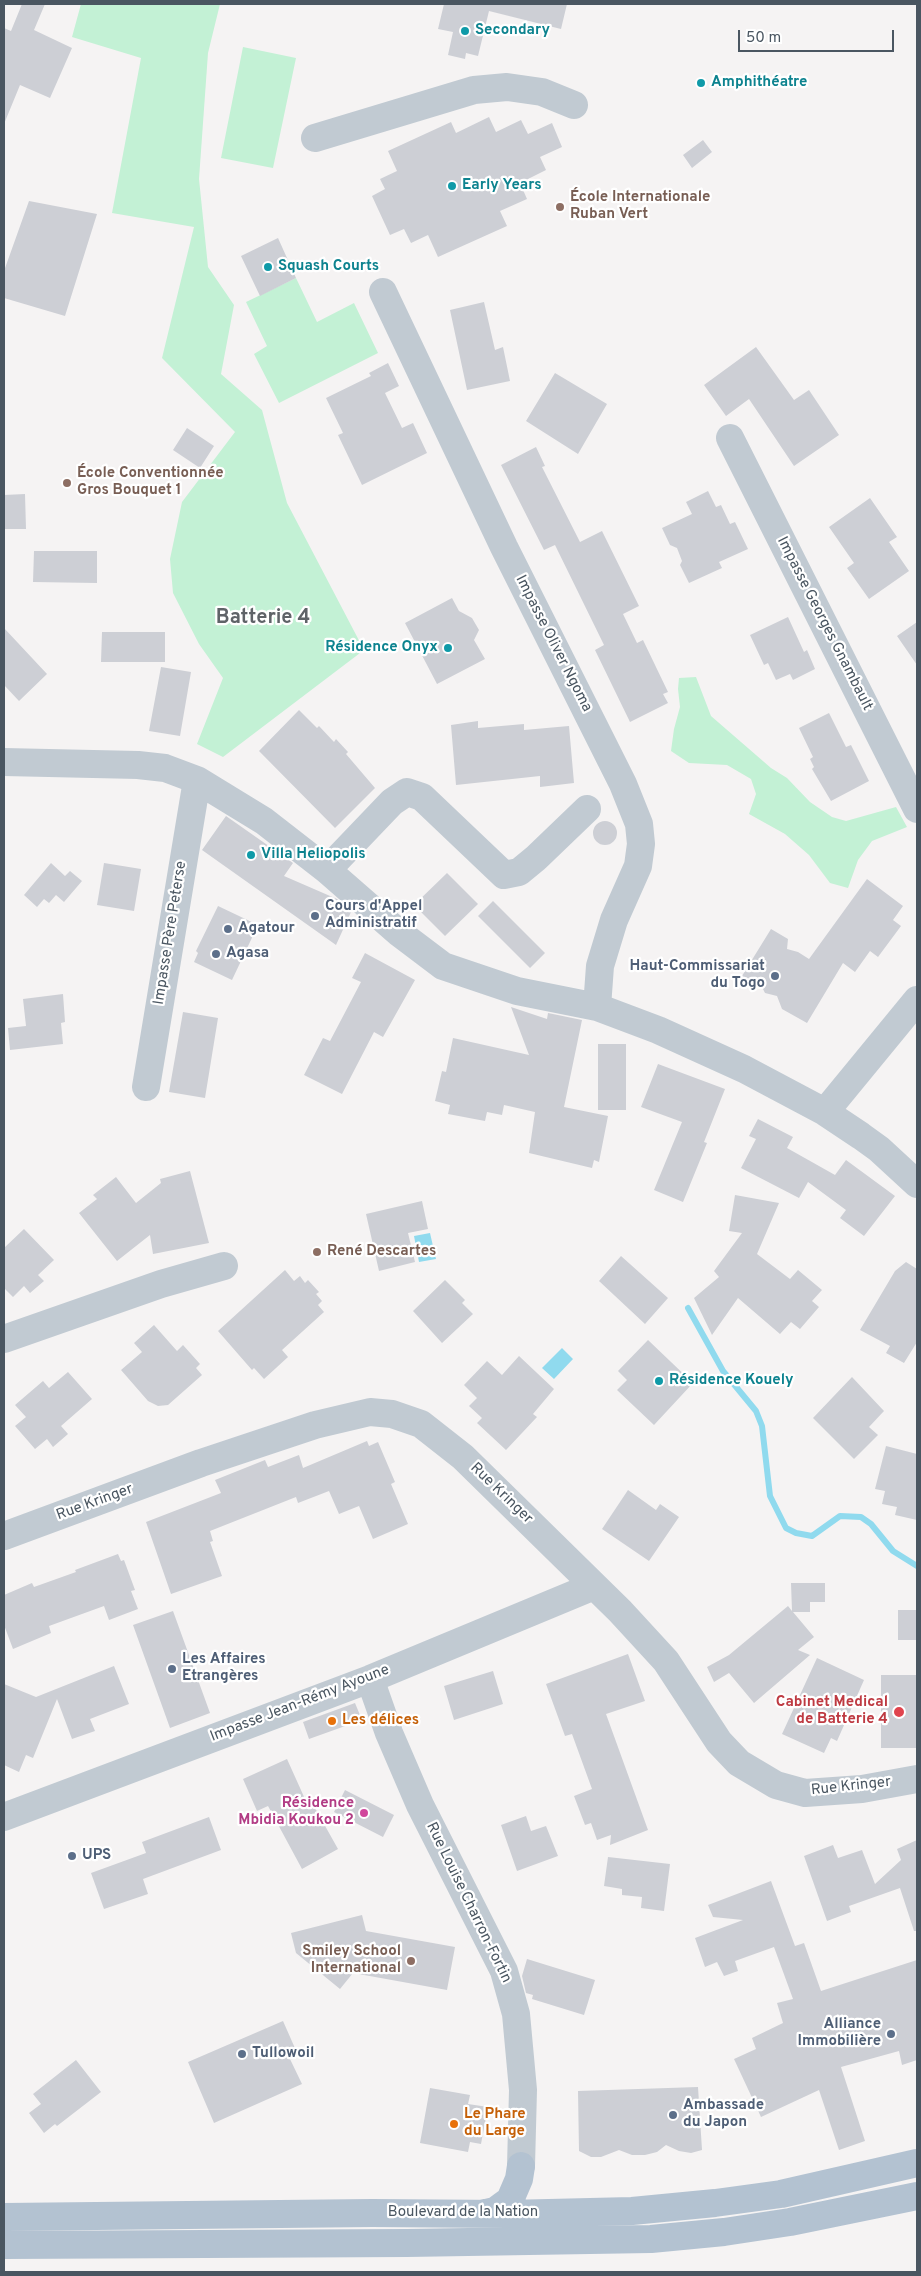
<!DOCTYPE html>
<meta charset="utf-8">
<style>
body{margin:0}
#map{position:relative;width:921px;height:2276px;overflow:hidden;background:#f5f3f3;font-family:Overpass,sans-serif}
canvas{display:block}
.frame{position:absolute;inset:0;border:5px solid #4a5661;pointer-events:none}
.scale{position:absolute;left:738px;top:30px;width:156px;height:22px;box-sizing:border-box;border:2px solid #4a5661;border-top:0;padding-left:6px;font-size:15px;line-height:18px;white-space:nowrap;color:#4a5661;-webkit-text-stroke:4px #fff;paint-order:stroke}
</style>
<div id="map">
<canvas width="921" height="2276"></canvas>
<div class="frame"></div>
<div class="scale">50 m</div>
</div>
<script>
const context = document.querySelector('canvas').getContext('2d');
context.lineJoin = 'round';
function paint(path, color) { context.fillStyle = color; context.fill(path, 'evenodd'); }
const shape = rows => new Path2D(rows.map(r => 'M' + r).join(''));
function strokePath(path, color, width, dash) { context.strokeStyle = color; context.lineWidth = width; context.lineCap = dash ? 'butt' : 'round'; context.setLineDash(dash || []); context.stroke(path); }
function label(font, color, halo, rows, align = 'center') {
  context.font = font + ' Overpass,sans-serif'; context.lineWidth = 4.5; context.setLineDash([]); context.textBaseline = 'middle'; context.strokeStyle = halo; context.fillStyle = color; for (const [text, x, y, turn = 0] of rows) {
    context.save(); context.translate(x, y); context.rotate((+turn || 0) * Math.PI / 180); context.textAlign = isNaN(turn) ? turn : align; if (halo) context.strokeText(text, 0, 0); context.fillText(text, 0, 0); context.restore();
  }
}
const green = shape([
 [81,4,220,4,208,53,199,179,208,267,234,305,221,374,262,410,287,503,364,650,223,757,197,744,223,678,199,644,173,593,170,559,182,502,235,432,162,358,194,227,112,213,141,58,72,37],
 [243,47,296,58,273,168,221,158],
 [296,278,317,322,354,303,378,353,279,403,254,354,267,346,246,302],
 [696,677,711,716,771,768,787,778,810,802,832,817,846,821,896,807,907,827,872,841,858,860,848,888,830,883,809,855,785,834,749,814,756,794,751,779,727,765,689,763,671,751,674,729,680,707,678,689,679,678]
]);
const water = shape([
 [430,1233,436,1259,419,1262,414,1236],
 [562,1348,573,1359,554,1379,542,1368]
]);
const stream = shape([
 [688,1308,723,1371,756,1411,762,1426,770,1496,786,1528,796,1533,812,1536,840,1516,861,1517,871,1524,893,1551,917,1566]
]);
const building = shape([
 [22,4,45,4,34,30,72,48,50,98,20,85,4,124,4,28,11,31],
 [444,4,567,4,561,29,489,11,478,56,466,53,465,59,448,55,453,32,438,29],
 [489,117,496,132,521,120,528,134,552,123,562,147,540,157,546,170,520,183,527,199,500,211,507,226,438,257,428,235,411,243,404,229,390,235,372,196,385,189,380,179,397,171,388,151,451,122,456,133],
 [703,140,712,152,692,168,683,155],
 [29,201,97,214,65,316,4,298,4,271],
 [278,238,296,278,260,296,241,256],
 [484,302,495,350,503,347,510,381,467,390,450,310],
 [756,347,794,400,809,390,839,435,794,466,749,399,726,416,704,385],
 [388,363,399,386,385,393,402,428,413,423,427,453,362,485,338,435,343,433,326,398,371,376,369,373],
 [555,373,607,404,578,454,526,421],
 [187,428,214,446,200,468,173,450],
 [536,447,545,466,542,467,580,542,602,531,639,606,623,614,637,643,643,640,668,692,663,694,668,703,630,722,595,650,604,645,555,545,544,550,501,465],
 [708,491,716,507,721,505,730,524,735,522,748,549,719,562,722,568,689,583,680,565,682,561,677,548,670,545,662,528,692,514,686,502],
 [25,494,26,529,4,529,4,495],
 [870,498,897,537,889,542,909,571,869,599,847,568,854,563,829,527],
 [34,551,97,551,97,583,33,582],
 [452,598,459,611,472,618,479,630,474,640,485,659,437,684,405,623],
 [788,617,804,652,807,650,815,669,793,680,790,674,776,680,768,663,764,665,750,635],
 [917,622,917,665,897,636],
 [4,628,47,674,19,701,4,685],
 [102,632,165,632,165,662,101,662],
 [161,667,191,672,180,736,149,731],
 [299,710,317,728,319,726,334,742,336,739,348,752,346,754,375,788,335,828,259,751],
 [829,713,846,747,851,745,869,781,831,801,812,769,814,767,810,759,813,757,799,728],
 [478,721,478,728,524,724,524,730,569,726,574,783,540,787,540,776,456,785,451,725],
 [226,816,293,863,284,876,337,899,351,912,336,945,202,850],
 '593 833a12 12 0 1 1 24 0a12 12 0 1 1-24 0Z',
 [51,863,65,876,70,871,82,881,64,902,56,895,49,903,44,899,37,907,24,895],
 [104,863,141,869,134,911,97,905],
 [447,873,478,904,445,936,414,905],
 [867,879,903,906,893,920,901,926,878,957,870,951,855,972,843,963,807,1023,782,1009,777,996,765,993,762,987,742,976,771,929,788,939,787,949,798,952,809,959],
 [493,901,545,953,530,968,478,916],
 [218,906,258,925,232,980,194,962,198,953,196,951],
 [365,953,415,980,383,1037,374,1032,342,1094,304,1075,323,1038,330,1041,361,982,352,978],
 [63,994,65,1022,61,1023,63,1044,10,1050,8,1028,26,1026,23,999],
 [511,1007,547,1019,548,1013,582,1020,564,1107,608,1116,599,1162,594,1160,592,1168,529,1153,535,1112,504,1105,502,1115,487,1112,485,1121,448,1114,450,1105,435,1101,442,1071,446,1072,453,1038,529,1055],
 [183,1012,218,1018,205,1098,169,1092],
 [598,1044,626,1044,626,1110,598,1110],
 [658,1064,725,1089,704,1142,707,1143,683,1202,654,1190,682,1122,641,1107],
 [758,1119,793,1137,787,1148,835,1175,846,1160,895,1196,864,1236,840,1218,846,1210,808,1182,799,1198,741,1168,756,1139,749,1136],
 [190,1171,209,1243,153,1254,150,1235,117,1261,79,1213,97,1199,93,1195,116,1177,136,1203,161,1183,160,1179],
 [735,1195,779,1203,757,1254,790,1279,798,1270,822,1290,812,1301,819,1307,800,1329,791,1322,780,1334,738,1298,712,1335,694,1298,719,1277,714,1271,742,1233,729,1231],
 [422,1201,428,1229,408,1233,415,1262,379,1271,366,1214],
 [24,1229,54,1260,38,1275,44,1281,30,1293,24,1286,13,1297,4,1288,4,1248],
 [621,1256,668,1298,645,1324,599,1281],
 [906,1262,917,1269,917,1342,904,1363,886,1353,890,1346,860,1330,895,1271],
 [285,1270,294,1281,300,1276,305,1283,308,1280,319,1292,316,1294,322,1301,318,1305,324,1312,282,1350,288,1357,264,1379,254,1368,252,1370,218,1331],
 [445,1280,465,1300,462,1303,473,1314,442,1343,413,1311],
 [154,1325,177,1351,183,1345,200,1364,196,1368,202,1375,168,1405,158,1406,148,1401,121,1370,142,1352,134,1343],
 [648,1340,693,1383,654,1425,617,1390,627,1380,618,1371],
 [519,1356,554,1389,533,1414,537,1417,506,1450,477,1423,482,1418,469,1406,477,1398,464,1385,487,1361,502,1375],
 [68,1372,92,1399,61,1426,68,1434,53,1447,47,1439,35,1449,15,1426,26,1417,15,1405,43,1381,49,1388],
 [852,1377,884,1411,869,1427,878,1435,854,1459,813,1418],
 [367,1441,369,1446,378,1442,395,1482,391,1484,408,1524,373,1539,359,1506,339,1514,329,1491,298,1503,296,1497,210,1531,213,1541,210,1542,222,1576,171,1594,146,1522,221,1493,215,1480,265,1460,268,1467,299,1455,303,1468],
 [886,1446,917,1454,917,1520,895,1515,897,1507,882,1504,885,1491,875,1489],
 [628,1490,656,1510,660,1504,679,1517,649,1561,602,1529],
 [118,1554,121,1561,124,1560,135,1590,131,1591,138,1609,109,1620,104,1606,49,1626,51,1633,13,1649,4,1625,4,1595,32,1583,34,1587,76,1572,75,1570],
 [791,1583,825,1583,825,1602,810,1602,810,1612,793,1612,814,1637,798,1650,810,1655,754,1703,729,1673,714,1682,707,1667,729,1655,788,1606,792,1611],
 [898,1610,917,1610,917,1640,898,1640],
 [173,1611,210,1713,170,1728,133,1625],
 [628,1654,645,1701,606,1714,648,1830,610,1845,611,1835,597,1840,591,1823,585,1825,574,1796,592,1789,572,1734,565,1736,546,1684],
 [817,1658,864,1680,837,1741,831,1738,824,1753,782,1734],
 [114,1666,129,1704,90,1719,95,1731,72,1739,57,1699,33,1758,26,1755,19,1772,4,1765,4,1684,36,1697],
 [493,1671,503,1704,454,1720,444,1686],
 [881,1675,917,1675,917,1748,881,1748],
 [355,1703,362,1720,309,1739,303,1722],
 [287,1759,305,1799,310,1799,338,1849,302,1869,268,1806,257,1811,243,1779],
 [345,1790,394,1815,383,1837,334,1812],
 [526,1816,531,1831,546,1826,558,1856,517,1871,501,1825],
 [209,1817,221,1850,143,1879,148,1894,104,1909,91,1873,146,1853,142,1842],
 [917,1840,917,1931,914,1931,900,1888,849,1906,851,1912,827,1921,804,1856,833,1845,838,1858,862,1850,875,1884,901,1860,897,1849],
 [608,1857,670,1864,664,1911,641,1908,642,1897,622,1895,622,1889,604,1886],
 [771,1881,795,1946,804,1943,821,1991,917,1960,917,2060,902,2065,899,2051,841,2067,865,2141,839,2150,819,2090,761,2117,734,2059,756,2049,752,2038,783,2023,777,2003,793,1999,774,1947,735,1961,738,1971,724,1976,717,1962,705,1967,695,1938,743,1920,713,1917,708,1905],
 [362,1915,366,1931,455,1947,447,1990,353,1973,340,1989,296,1953,291,1933],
 [527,1959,595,1980,584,2015,532,1999,533,1995,526,1993,522,1976],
 [283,2021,298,2055,290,2059,302,2084,214,2123,188,2062],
 [76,2060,101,2092,57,2126,55,2124,44,2133,29,2113,41,2104,33,2094],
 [698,2087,702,2150,691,2153,679,2151,666,2145,657,2152,645,2155,632,2155,619,2150,601,2157,591,2157,579,2151,578,2091],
 [430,2088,470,2095,468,2104,488,2107,481,2144,470,2142,468,2152,420,2143]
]);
const minor = shape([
 [315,138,474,90,507,87,542,92,574,105],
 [383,292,504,547,623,784,639,824,641,844,638,866,614,920,600,966,597,1007],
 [730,438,917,809],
 [4,762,138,765,165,768,197,780,264,821,327,870,398,932,443,966,517,991,597,1007,658,1030,744,1069,825,1112,861,1136,879,1149,917,1184],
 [327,870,392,802,407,792,422,797,504,875,519,872,536,858,587,809],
 [146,1087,197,780],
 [825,1112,917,1000],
 [4,1339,161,1284,224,1266],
 [4,1536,201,1463,315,1425,370,1412,392,1414,421,1424,463,1457,620,1611,666,1661,719,1742,739,1763,776,1785,805,1793,862,1789,917,1779],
 [370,1679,389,1733,420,1805,504,1971,516,2014,523,2090,521,2166],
 [4,1817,370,1679,594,1586]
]);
const major = shape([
 [482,2214,495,2211,510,2200,519,2179,521,2166],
 [4,2217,372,2213,507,2214,632,2211,715,2203,781,2194,917,2163],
 [4,2245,407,2243,651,2239,724,2232,790,2222,917,2196]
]);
const markers = [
 [465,31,5,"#0f9aa8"],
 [701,83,5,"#0f9aa8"],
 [452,186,5,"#0f9aa8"],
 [560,207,5,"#8d6e63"],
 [268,267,5,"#0f9aa8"],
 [67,483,5,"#8d6e63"],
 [448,648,5,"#0f9aa8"],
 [251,855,5,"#0f9aa8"],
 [315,916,5,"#5c6f8a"],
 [228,929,5,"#5c6f8a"],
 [216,954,5,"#5c6f8a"],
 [775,976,5,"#5c6f8a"],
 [317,1252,5,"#8d6e63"],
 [659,1381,5,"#0f9aa8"],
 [172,1669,5,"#5c6f8a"],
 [899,1712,6,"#e0444e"],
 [332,1721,5,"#e8710a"],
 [364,1813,5,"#d1479c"],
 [72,1856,5,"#5c6f8a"],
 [411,1961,5,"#8d6e63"],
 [891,2034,5,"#5c6f8a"],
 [242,2054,5,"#5c6f8a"],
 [673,2115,5,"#5c6f8a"],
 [454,2124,5,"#e8710a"]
];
const cultureNames = [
 ["Secondary",475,31],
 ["Amphithéatre",711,83],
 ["Early Years",462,186],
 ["Squash Courts",278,267],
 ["Résidence Onyx",438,648,"right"],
 ["Villa Heliopolis",261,855],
 ["Résidence Kouely",669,1381]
];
const educationNames = [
 ["École Internationale",570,198],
 ["Ruban Vert",570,215],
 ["École Conventionnée",77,474],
 ["Gros Bouquet 1",77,491],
 ["René Descartes",327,1252],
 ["Smiley School",401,1952,"right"],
 ["International",401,1969,"right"]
];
const streetNames = [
 ["Impasse Georges Gnambault",824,624,63],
 ["Impasse Oliver Ngoma",553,644,63],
 ["Impasse Père Peterse",171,933,-81],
 ["Rue Kringer",501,1494,44],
 ["Rue Kringer",95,1503,-20],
 ["Impasse Jean-Rémy Ayoune",300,1704,-21],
 ["Rue Kringer",851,1787,-6],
 ["Rue Louise Charron-Fortin",468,1903,64],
 ["Boulevard de la Nation",463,2213]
];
const serviceNames = [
 ["Cours d'Appel",325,907],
 ["Administratif",325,924],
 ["Agatour",238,929],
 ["Agasa",226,954],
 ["Haut-Commissariat",765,967,"right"],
 ["du Togo",765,984,"right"],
 ["Les Affaires",182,1660],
 ["Etrangères",182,1677],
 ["UPS",82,1856],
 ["Alliance",881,2025,"right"],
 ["Immobilière",881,2042,"right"],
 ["Tullowoil",252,2054],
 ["Ambassade",683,2106],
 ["du Japon",683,2123]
];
const healthNames = [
 ["Cabinet Medical",888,1703],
 ["de Batterie 4",888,1720]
];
const foodNames = [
 ["Les délices",342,1721],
 ["Le Phare",464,2115],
 ["du Large",464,2132]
];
const hotelNames = [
 ["Résidence",354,1804],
 ["Mbidia Koukou 2",354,1821]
];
const districtNames = [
 ["Batterie 4",263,619]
];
paint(green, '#c3f1d5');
paint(water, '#90daee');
strokePath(stream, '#90daee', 6);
paint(building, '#cdcfd5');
strokePath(minor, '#c1cad2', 28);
strokePath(major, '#b3c2d1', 28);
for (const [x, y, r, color] of markers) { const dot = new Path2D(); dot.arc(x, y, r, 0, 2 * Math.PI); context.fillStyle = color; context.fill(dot); strokePath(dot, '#fff', 2); }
label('bold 15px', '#0d838f', '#fff', cultureNames, 'left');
label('bold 15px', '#785e54', '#fff', educationNames, 'left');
label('15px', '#4a5661', '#fff', streetNames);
label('bold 15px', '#4e5e75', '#fff', serviceNames, 'left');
label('bold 15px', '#be3a42', '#fff', healthNames, 'right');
label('bold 15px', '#c56008', '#fff', foodNames, 'left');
label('bold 15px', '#b23c85', '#fff', hotelNames, 'right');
label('bold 20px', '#5f6368', '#fff', districtNames);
</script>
